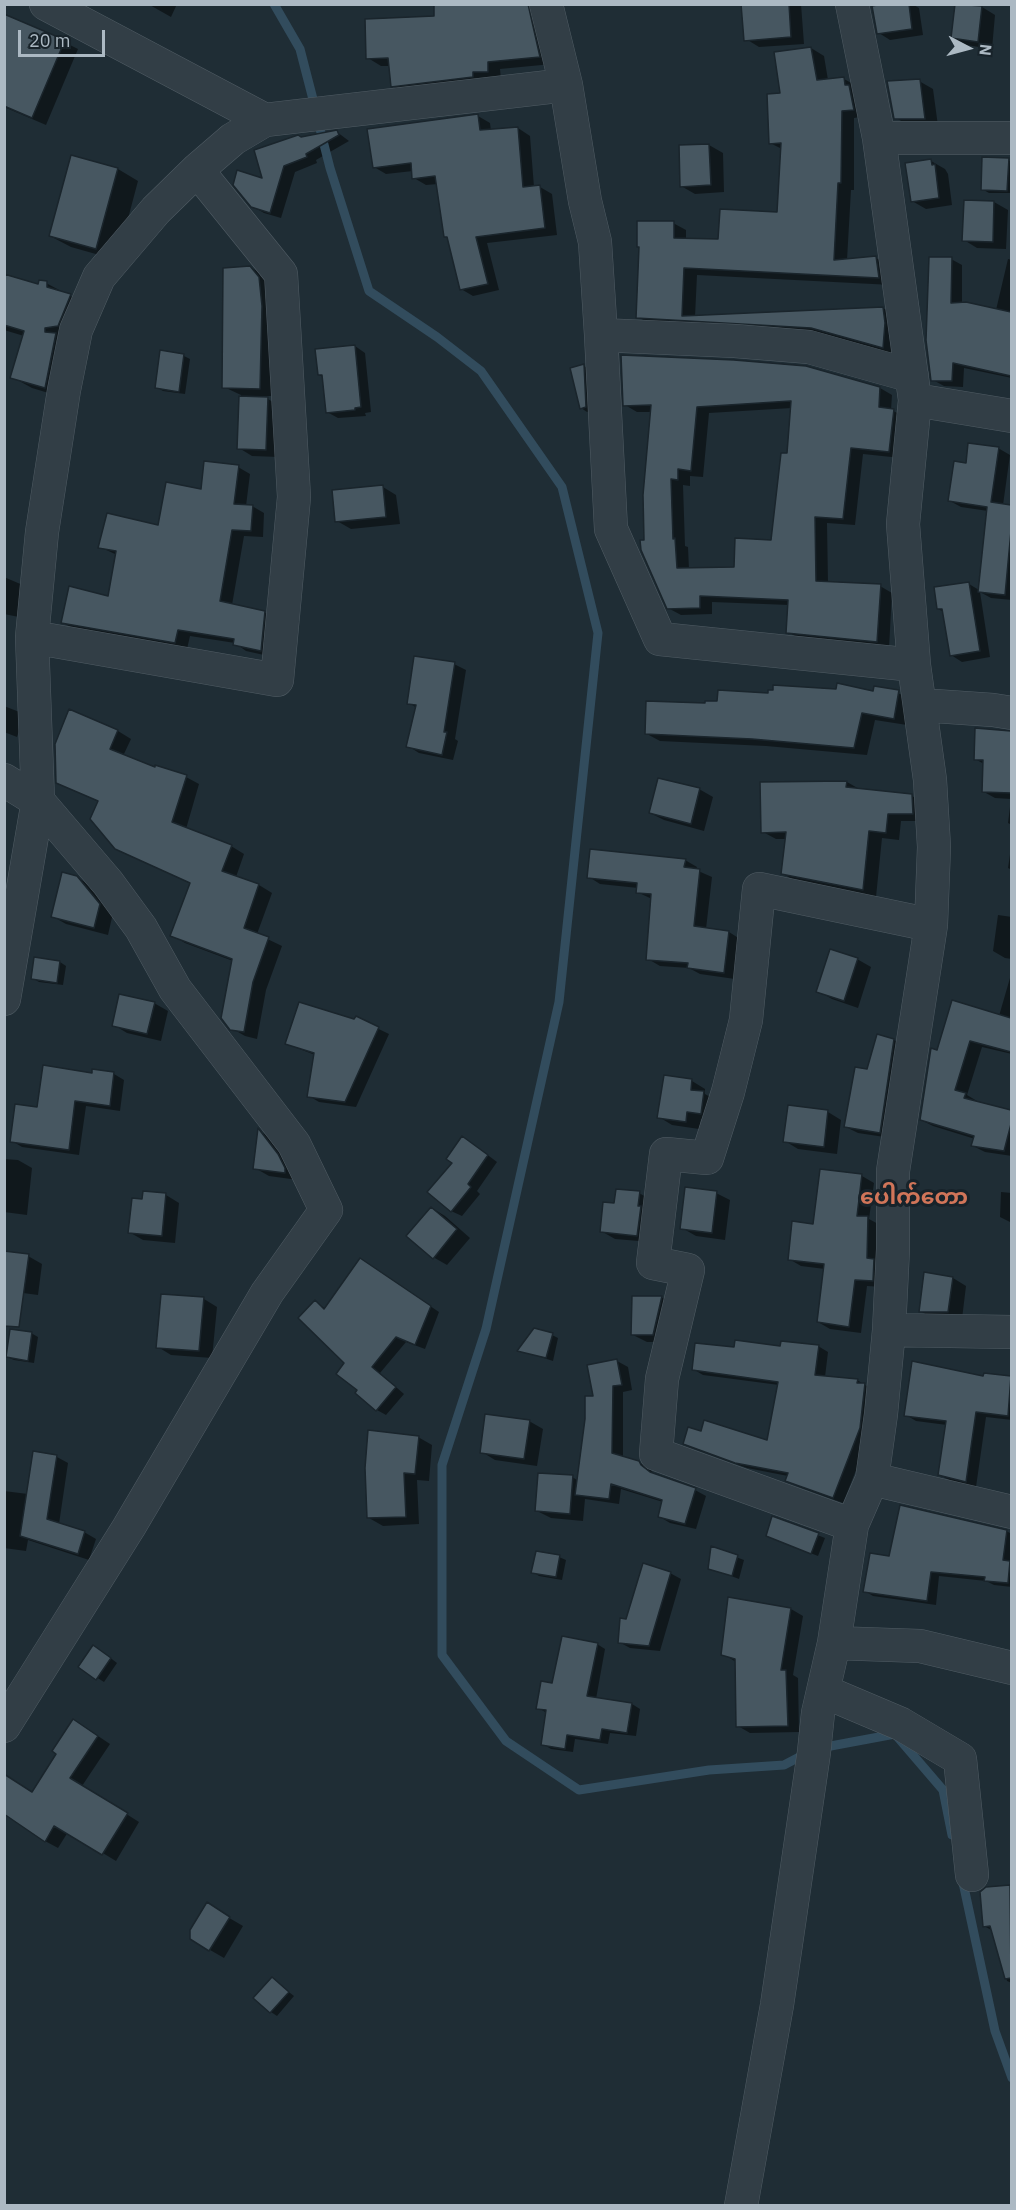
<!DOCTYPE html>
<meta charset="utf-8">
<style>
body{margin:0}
#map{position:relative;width:1016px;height:2210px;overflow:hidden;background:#1f2d35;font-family:"IBM Plex Sans",sans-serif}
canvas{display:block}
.frame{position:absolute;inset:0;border:6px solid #acb9c3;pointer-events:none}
.north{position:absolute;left:938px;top:18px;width:60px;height:60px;-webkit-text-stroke:4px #18232a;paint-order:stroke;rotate:96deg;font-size:16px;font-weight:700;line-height:24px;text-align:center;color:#acb9c3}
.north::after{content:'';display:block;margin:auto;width:21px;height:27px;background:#acb9c3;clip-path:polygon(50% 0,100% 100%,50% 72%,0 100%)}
.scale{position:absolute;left:18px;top:30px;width:87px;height:27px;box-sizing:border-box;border:3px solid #acb9c3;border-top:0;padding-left:8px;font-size:18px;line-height:21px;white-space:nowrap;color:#acb9c3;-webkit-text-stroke:4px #18232a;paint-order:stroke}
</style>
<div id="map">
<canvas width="1016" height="2210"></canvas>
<div class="frame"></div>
<div class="north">N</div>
<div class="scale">20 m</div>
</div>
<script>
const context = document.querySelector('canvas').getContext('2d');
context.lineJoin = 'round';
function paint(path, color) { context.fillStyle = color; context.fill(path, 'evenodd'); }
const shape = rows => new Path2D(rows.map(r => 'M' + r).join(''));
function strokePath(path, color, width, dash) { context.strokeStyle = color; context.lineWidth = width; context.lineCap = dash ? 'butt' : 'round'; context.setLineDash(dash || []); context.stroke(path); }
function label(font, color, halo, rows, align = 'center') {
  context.font = font + ' "IBM Plex Sans","Noto Sans Myanmar",sans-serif'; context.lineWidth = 6; context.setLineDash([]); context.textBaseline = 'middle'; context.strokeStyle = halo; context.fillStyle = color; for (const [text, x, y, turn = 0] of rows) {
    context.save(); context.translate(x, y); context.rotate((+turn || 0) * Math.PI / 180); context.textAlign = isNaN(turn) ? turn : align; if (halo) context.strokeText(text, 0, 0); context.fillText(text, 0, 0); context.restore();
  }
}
const shadow = shape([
 [148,4,177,4,171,17],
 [435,4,540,4,552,64,500,69,501,79,405,93,392,86,390,66,381,66,368,58,436,17],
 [743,4,801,4,804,44,759,47,746,39],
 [873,4,912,4,919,8,923,35,890,40,879,33],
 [982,7,995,15,992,49,966,45,952,38],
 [64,42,78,49,46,125,4,107,4,73],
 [811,48,824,56,828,80,844,79,857,86,866,116,854,118,854,190,851,190,847,260,876,258,889,265,892,285,697,275,695,317,883,308,896,315,896,355,650,324,638,317,673,223,686,230,686,240,719,241,779,214,782,149,770,143,782,95],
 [919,81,933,89,938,126,910,126,896,118],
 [478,116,490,123,491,131,518,128,530,136,534,187,540,187,552,194,557,235,487,243,499,290,473,296,461,289,438,184,426,185,414,178,413,171,386,174,374,167],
 [337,132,349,141,316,160,317,163,295,172,281,218,264,213,252,206,264,180,302,139],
 [709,145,723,153,724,192,695,194,681,186],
 [1008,160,1012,162,1012,193,989,193,982,189],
 [931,161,945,169,948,174,952,205,926,209,912,201],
 [118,169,138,181,117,260,71,247,50,236],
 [966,201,994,202,1008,210,1006,249,977,248,964,240],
 [951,259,962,265,962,304,996,310,1008,259,1012,260,1012,378,964,368,963,387,944,386,933,380],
 [250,267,264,275,272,286,274,396,256,396,256,398,268,399,281,407,279,457,252,456,239,448,241,395,224,387],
 [4,276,39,286,46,283,91,307,65,398,32,388,12,377,24,336,4,330],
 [355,346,365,353,371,412,365,413,366,416,338,418,327,412,323,377,319,375],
 [161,352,184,356,190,359,185,394,163,391,156,387],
 [584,366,590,369,592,410,587,412,581,408],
 [880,388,892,395,891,410,906,417,901,458,863,454,855,525,827,523,828,583,880,586,892,593,889,648,800,639,788,632,789,605,712,602,712,614,681,615,668,608,645,541,652,412,637,412,625,405],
 [792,408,789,455,772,542,735,568,689,569,688,547,685,546,683,485,690,486,690,476,703,477,709,413],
 [998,448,1010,455,1003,505,1012,507,1012,600,991,598,980,592,990,657,962,662,951,655,944,612,938,609,969,584,979,590,988,511,961,507,950,501,967,464],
 [238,467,250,474,246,506,252,506,264,513,263,537,244,536,232,605,264,612,276,619,273,657,246,651,235,643,190,636,187,649,74,629,62,622,109,598,117,555,100,547,159,527,202,491],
 [383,487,396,495,400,524,351,529,337,521],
 [4,577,25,586,19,617,4,614],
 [454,664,466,670,455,739,458,741,453,760,419,753,408,746,417,708,409,703],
 [874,692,898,693,911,700,907,725,875,720,867,755,766,746,660,741,647,734,648,702,718,703,769,694],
 [4,706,22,713,22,722,17,737,4,732],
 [69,711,118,731,131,739,123,756,156,769,186,777,199,784,186,829,231,846,244,854,236,877,259,885,272,893,257,934,282,946,266,990,257,1039,245,1036,231,1028,233,961,185,943,172,935,191,884,116,848,99,802,58,783],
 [977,729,1012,732,1012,825,1008,823,1011,799,995,798,984,792,984,764,975,759],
 [847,782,861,790,912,796,925,803,926,821,901,821,899,840,882,838,876,897,796,881,783,874,786,839,776,839,763,832,762,784],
 [699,789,713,797,704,831,664,820,650,813],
 [1012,841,1012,870,1008,868],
 [685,860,697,867,696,870,712,877,706,929,729,932,740,939,735,979,700,974,689,968,660,966,648,959,652,899,637,892,638,888,600,884,589,877],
 [77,877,91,886,113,913,108,935,66,924,52,916],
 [998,915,1012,917,1012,959,1005,958,993,951],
 [857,959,871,967,858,1008,832,999,818,991],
 [60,962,66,966,63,985,39,982,32,978],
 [1012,971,1012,1054,982,1047,967,1095,977,1101,976,1103,1012,1112,1012,1156,985,1152,973,1146,975,1139,933,1126,921,1120,938,1052,999,1016],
 [154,1003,168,1011,161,1041,127,1033,114,1025],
 [356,1018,389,1034,356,1107,319,1102,309,1096,315,1055,287,1044,355,1021],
 [878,1036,894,1040,906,1047,891,1138,858,1133,846,1127,868,1071],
 [114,1074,124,1080,120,1111,86,1106,79,1155,22,1147,12,1141,38,1108,93,1075],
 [692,1081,705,1089,705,1094,717,1101,714,1121,701,1119,699,1129,672,1125,659,1117],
 [828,1112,841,1120,837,1154,798,1149,785,1141],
 [259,1131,272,1138,298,1180,269,1176,255,1168],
 [473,1144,497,1162,477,1191,480,1194,462,1216,451,1211],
 [4,1159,18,1160,32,1168,27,1215,4,1212],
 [862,1176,874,1183,869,1219,880,1225,884,1287,867,1286,861,1333,830,1329,818,1322,825,1269,801,1266,789,1259,814,1225],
 [1001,1192,1012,1193,1012,1223,1000,1217],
 [639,1193,653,1201,651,1242,615,1239,601,1231,616,1205],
 [716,1193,730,1200,725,1240,696,1236,682,1228],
 [166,1195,179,1203,175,1243,143,1240,129,1232,143,1201],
 [432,1208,445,1216,470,1238,447,1265,433,1257],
 [28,1256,42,1264,38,1295,8,1291],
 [369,1265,439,1312,425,1349,406,1342,380,1373,404,1394,386,1415,377,1410,359,1390,315,1302,326,1309],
 [953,1278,966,1286,962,1319,934,1319,920,1311],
 [661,1297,675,1305,667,1342,647,1342,633,1335],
 [204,1299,217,1307,212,1358,171,1355,158,1347],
 [31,1333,38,1337,34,1363,14,1360,7,1357],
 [552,1335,558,1338,553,1361,519,1350],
 [818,1346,828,1352,825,1377,857,1380,875,1391,870,1435,843,1503,797,1486,787,1480,788,1476,747,1468,695,1449,685,1443,702,1433,768,1442,779,1385,703,1375,693,1369,735,1348],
 [617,1361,628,1367,632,1390,623,1392,623,1458,639,1462,650,1469,655,1475,695,1490,706,1496,696,1529,670,1523,660,1517,663,1502,621,1489,619,1504,585,1499,583,1521,551,1518,537,1511,572,1477,579,1481,595,1398],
 [985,1374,1012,1377,1012,1420,986,1417,976,1487,951,1481,940,1475,947,1425,916,1421,906,1415,985,1378],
 [529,1421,543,1429,537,1466,495,1460,482,1452],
 [418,1437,432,1445,429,1481,417,1480,419,1524,383,1526,369,1518],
 [57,1457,68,1463,59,1524,84,1532,96,1539,89,1560,28,1540,26,1551,4,1548,4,1491,28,1494],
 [773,1518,825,1538,818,1556,774,1539],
 [1006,1531,1012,1534,1012,1587,994,1585,986,1581,939,1576,936,1605,873,1596,865,1591,891,1558],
 [712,1548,744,1560,739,1579,710,1568],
 [559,1557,566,1560,562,1580,539,1576,533,1572],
 [670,1573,681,1579,660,1651,630,1648,619,1642,628,1620],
 [729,1599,791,1609,803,1616,793,1675,798,1678,799,1732,750,1733,738,1726,736,1662,723,1654],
 [597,1644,605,1649,596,1699,632,1704,640,1709,636,1736,610,1733,608,1744,575,1739,573,1752,551,1749,543,1744,547,1713,538,1708],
 [100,1650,117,1663,104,1682,80,1667],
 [86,1728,110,1744,82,1786,139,1822,116,1861,68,1832,58,1848,45,1841,33,1793],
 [1012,1886,1012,1983,1007,1981,993,1931,984,1926,987,1888],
 [207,1905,243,1926,224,1958,191,1939],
 [272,1979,294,1996,277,2016,271,2012]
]);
const stream = shape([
 [274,4,300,49,315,107],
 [318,121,330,168,369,291,437,337,481,371,562,487,598,633,559,1002,486,1329,442,1465,442,1655,506,1741,579,1790,709,1770,784,1765,807,1753],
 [820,1748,895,1734,943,1790,952,1835],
 [962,1878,995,2031,1012,2078]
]);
const building = shape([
 [434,4,528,4,540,57,488,62,488,72,473,72,473,77,391,87,388,58,366,59,365,19,434,16,434,4],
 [741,4,789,4,791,37,744,41,741,4],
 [882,4,909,4,912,29,877,34,872,6,882,4],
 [955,4,982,6,978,42,951,38,955,4],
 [4,14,65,40,32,118,4,106,4,14],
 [811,47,817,80,844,77,845,85,849,85,854,110,842,111,841,183,838,183,834,260,876,256,879,278,684,268,682,316,883,307,885,323,883,348,811,328,636,318,639,247,637,247,637,221,674,221,674,238,718,239,720,209,777,212,781,143,769,144,767,94,780,93,774,52,811,47],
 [920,79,925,119,894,119,887,81,920,79],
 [478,114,480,130,518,127,523,187,540,185,545,228,476,237,488,284,460,290,447,237,444,237,435,176,412,179,411,163,373,168,367,129,478,114],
 [337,130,339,135,306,154,307,157,284,166,270,213,251,207,233,185,237,170,262,178,254,150,298,135,301,137,337,130],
 [709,144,711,185,680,187,679,145,709,144],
 [71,155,118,168,96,249,49,236,71,155],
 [982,157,1009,158,1007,191,981,190,982,157],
 [931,159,932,165,935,164,939,198,911,202,905,163,931,159],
 [964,200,994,201,993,242,962,241,964,200],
 [929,257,952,257,951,303,966,302,1011,312,1011,376,953,363,952,381,931,381,926,340,929,257],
 [250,266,259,277,262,306,260,389,222,388,223,268,250,266],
 [4,274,38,284,39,280,47,281,47,287,71,294,58,326,45,328,45,332,56,333,45,388,10,378,24,331,4,325,4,274],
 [355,345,361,407,355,408,355,410,326,413,322,375,318,375,315,349,355,345],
 [160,350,184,354,179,392,155,388,160,350],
 [621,355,734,360,806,366,880,387,879,407,894,409,889,452,851,448,843,519,815,517,816,581,881,584,877,642,786,633,788,600,700,596,700,608,667,609,641,550,640,540,644,540,643,495,651,405,623,406,621,355],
 [791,401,787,453,781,453,771,540,735,538,734,567,677,568,675,538,673,539,671,479,678,480,678,469,691,471,697,407,791,401],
 [584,364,586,407,580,409,570,368,584,364],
 [239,396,268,397,266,450,237,449,239,396],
 [968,443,999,447,991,502,1011,505,1011,531,1005,595,978,592,987,507,948,501,954,461,966,463,968,443],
 [204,461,239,465,234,504,253,505,251,531,232,530,220,601,265,611,261,651,233,645,234,639,178,630,175,643,61,623,69,586,108,596,116,551,98,548,107,513,158,525,166,482,201,489,204,461],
 [383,485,386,517,335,522,332,490,383,485],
 [969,582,980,651,950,656,942,609,937,609,934,587,969,582],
 [414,656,455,662,444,732,447,732,442,755,406,747,416,705,407,704,414,656],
 [837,683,873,691,874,686,899,690,894,719,862,713,854,748,752,739,645,734,646,701,705,703,705,701,717,701,718,690,768,693,768,690,773,690,773,685,836,689,837,683],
 [69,709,118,730,110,749,155,767,155,765,187,775,172,822,232,845,222,871,259,884,244,928,269,937,253,982,244,1032,230,1030,221,1018,232,959,170,936,190,883,115,849,90,819,98,801,56,783,55,744,69,709],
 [975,728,1011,731,1011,793,982,792,983,760,974,760,975,728],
 [658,778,700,788,691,824,649,813,658,778],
 [847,781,846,787,912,794,913,814,888,814,886,833,869,831,863,890,781,874,786,832,761,833,760,782,847,781],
 [590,849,686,859,684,867,700,869,694,926,729,931,724,973,687,968,688,963,646,960,651,894,636,893,637,883,587,878,590,849],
 [62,872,77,876,100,904,94,928,51,917,62,872],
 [830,949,858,958,844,1001,816,992,830,949],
 [34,957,60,961,57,983,31,979,34,957],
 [119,994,155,1002,147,1034,112,1026,119,994],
 [952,1000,1011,1018,1011,1052,970,1041,955,1090,966,1093,964,1098,1011,1110,1011,1124,1004,1151,971,1146,974,1136,920,1120,931,1048,937,1050,952,1000],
 [299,1002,354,1019,356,1016,379,1027,345,1102,307,1097,314,1053,285,1044,299,1002],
 [877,1034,894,1039,880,1133,844,1127,855,1067,867,1069,877,1034],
 [43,1065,92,1073,92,1069,114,1072,110,1106,75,1101,69,1150,10,1142,15,1104,37,1107,43,1065],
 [664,1075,692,1079,691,1090,704,1091,701,1114,687,1112,686,1122,657,1118,664,1075],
 [788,1105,828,1110,824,1147,783,1142,788,1105],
 [258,1128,278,1154,285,1168,285,1173,253,1169,258,1128],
 [462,1136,488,1155,468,1184,471,1187,451,1212,427,1192,452,1163,446,1159,462,1136],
 [820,1169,862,1174,857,1216,868,1216,867,1258,874,1259,873,1281,855,1280,849,1327,817,1322,824,1264,788,1260,792,1221,813,1224,820,1169],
 [685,1187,717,1191,712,1233,680,1229,685,1187],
 [616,1189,640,1191,638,1206,641,1206,637,1236,600,1232,603,1202,614,1203,616,1189],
 [143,1191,166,1193,162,1236,128,1233,132,1198,142,1199,143,1191],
 [431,1207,457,1229,433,1259,406,1236,431,1207],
 [4,1251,29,1254,19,1327,4,1326,4,1251],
 [360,1258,431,1306,415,1345,396,1337,372,1367,396,1387,376,1411,355,1393,357,1390,336,1374,344,1363,298,1318,315,1300,324,1309,360,1258],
 [924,1272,953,1277,948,1312,919,1312,924,1272],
 [161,1294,204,1297,199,1351,156,1348,161,1294],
 [632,1296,662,1296,653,1335,631,1335,632,1296],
 [534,1328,553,1333,546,1358,517,1351,534,1328],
 [10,1329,32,1332,28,1361,6,1357,10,1329],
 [735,1340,780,1346,781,1341,819,1345,815,1375,858,1379,857,1383,865,1383,860,1428,833,1498,785,1481,788,1473,735,1463,683,1444,688,1427,701,1431,704,1420,767,1440,778,1382,692,1370,695,1343,734,1347,735,1340],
 [617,1359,622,1385,613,1386,612,1453,639,1461,641,1465,650,1472,696,1488,685,1524,658,1517,662,1500,611,1484,609,1499,575,1495,585,1419,585,1396,593,1396,587,1365,617,1359],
 [912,1361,983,1376,984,1373,1011,1376,1008,1416,976,1412,966,1482,938,1475,946,1421,904,1416,912,1361],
 [485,1414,530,1420,524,1459,480,1453,485,1414],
 [368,1430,419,1436,415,1474,404,1473,406,1517,367,1518,365,1468,368,1430],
 [33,1451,57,1455,47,1519,85,1531,78,1554,20,1536,33,1451],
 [538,1473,573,1475,570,1514,535,1511,538,1473],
 [900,1505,1007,1530,1003,1560,1010,1561,1008,1583,984,1581,985,1577,931,1572,927,1601,863,1592,870,1553,889,1556,900,1505],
 [772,1516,819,1533,811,1554,766,1536,772,1516],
 [711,1546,738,1555,732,1576,708,1569,711,1546],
 [536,1551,560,1555,556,1577,531,1573,536,1551],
 [643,1563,671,1572,649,1646,618,1643,620,1618,626,1619,643,1563],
 [728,1597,791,1608,781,1670,786,1670,788,1726,736,1727,735,1659,721,1655,728,1597],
 [562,1636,598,1643,587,1696,632,1703,627,1733,602,1729,600,1740,567,1735,565,1749,541,1745,546,1710,536,1709,541,1681,552,1683,562,1636],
 [93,1645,111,1658,96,1680,78,1667,93,1645],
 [73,1719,98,1736,70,1778,128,1813,102,1855,54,1826,45,1842,4,1814,4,1774,32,1792,56,1754,52,1751,73,1719],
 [1010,1885,1011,1978,1005,1979,990,1926,983,1927,980,1892,986,1887,1010,1885],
 [207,1902,230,1917,209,1951,190,1939,190,1930,207,1902],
 [272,1977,289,1992,270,2013,253,1998,272,1977]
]);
const minor = shape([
 [46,4,265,120],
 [566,85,585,201,595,242,601,335,735,341,809,347,912,376],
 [879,138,1012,138],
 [601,335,611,529,660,639,914,665],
 [915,400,1012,416],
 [32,637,277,680,294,497,281,274,197,170],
 [920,705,993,710,1012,713],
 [4,780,38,801,108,883,141,928,175,989,294,1144,326,1210,267,1293,129,1527,4,1726],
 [4,999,38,801,32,637,42,532,64,390,76,330,99,277,156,210,197,170,233,139,265,120,566,85,546,4],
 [889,1330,1012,1332],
 [872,1479,1012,1512],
 [852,1525,656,1454,662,1379,688,1270,653,1263,666,1154,707,1158,728,1092,746,1020,759,889,931,925],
 [834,1643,920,1646,1012,1668],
 [823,1691,901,1724,960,1759,972,1875],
 [741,2206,777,2005,814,1752,818,1713,834,1643,852,1525,872,1479,881,1414,889,1330,893,1249,893,1171,931,925,934,847,930,780,914,665,903,524,915,400,879,138,852,4]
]);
const quarterNames = [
 ["ပေါက်တော",914,1198]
];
paint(shadow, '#0007');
strokePath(stream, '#324c5d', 9);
paint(building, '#475761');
strokePath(building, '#1a252c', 1.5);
strokePath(minor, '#505c64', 34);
strokePath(minor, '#323e46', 33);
label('bold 22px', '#d17559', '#18232a', quarterNames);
</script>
